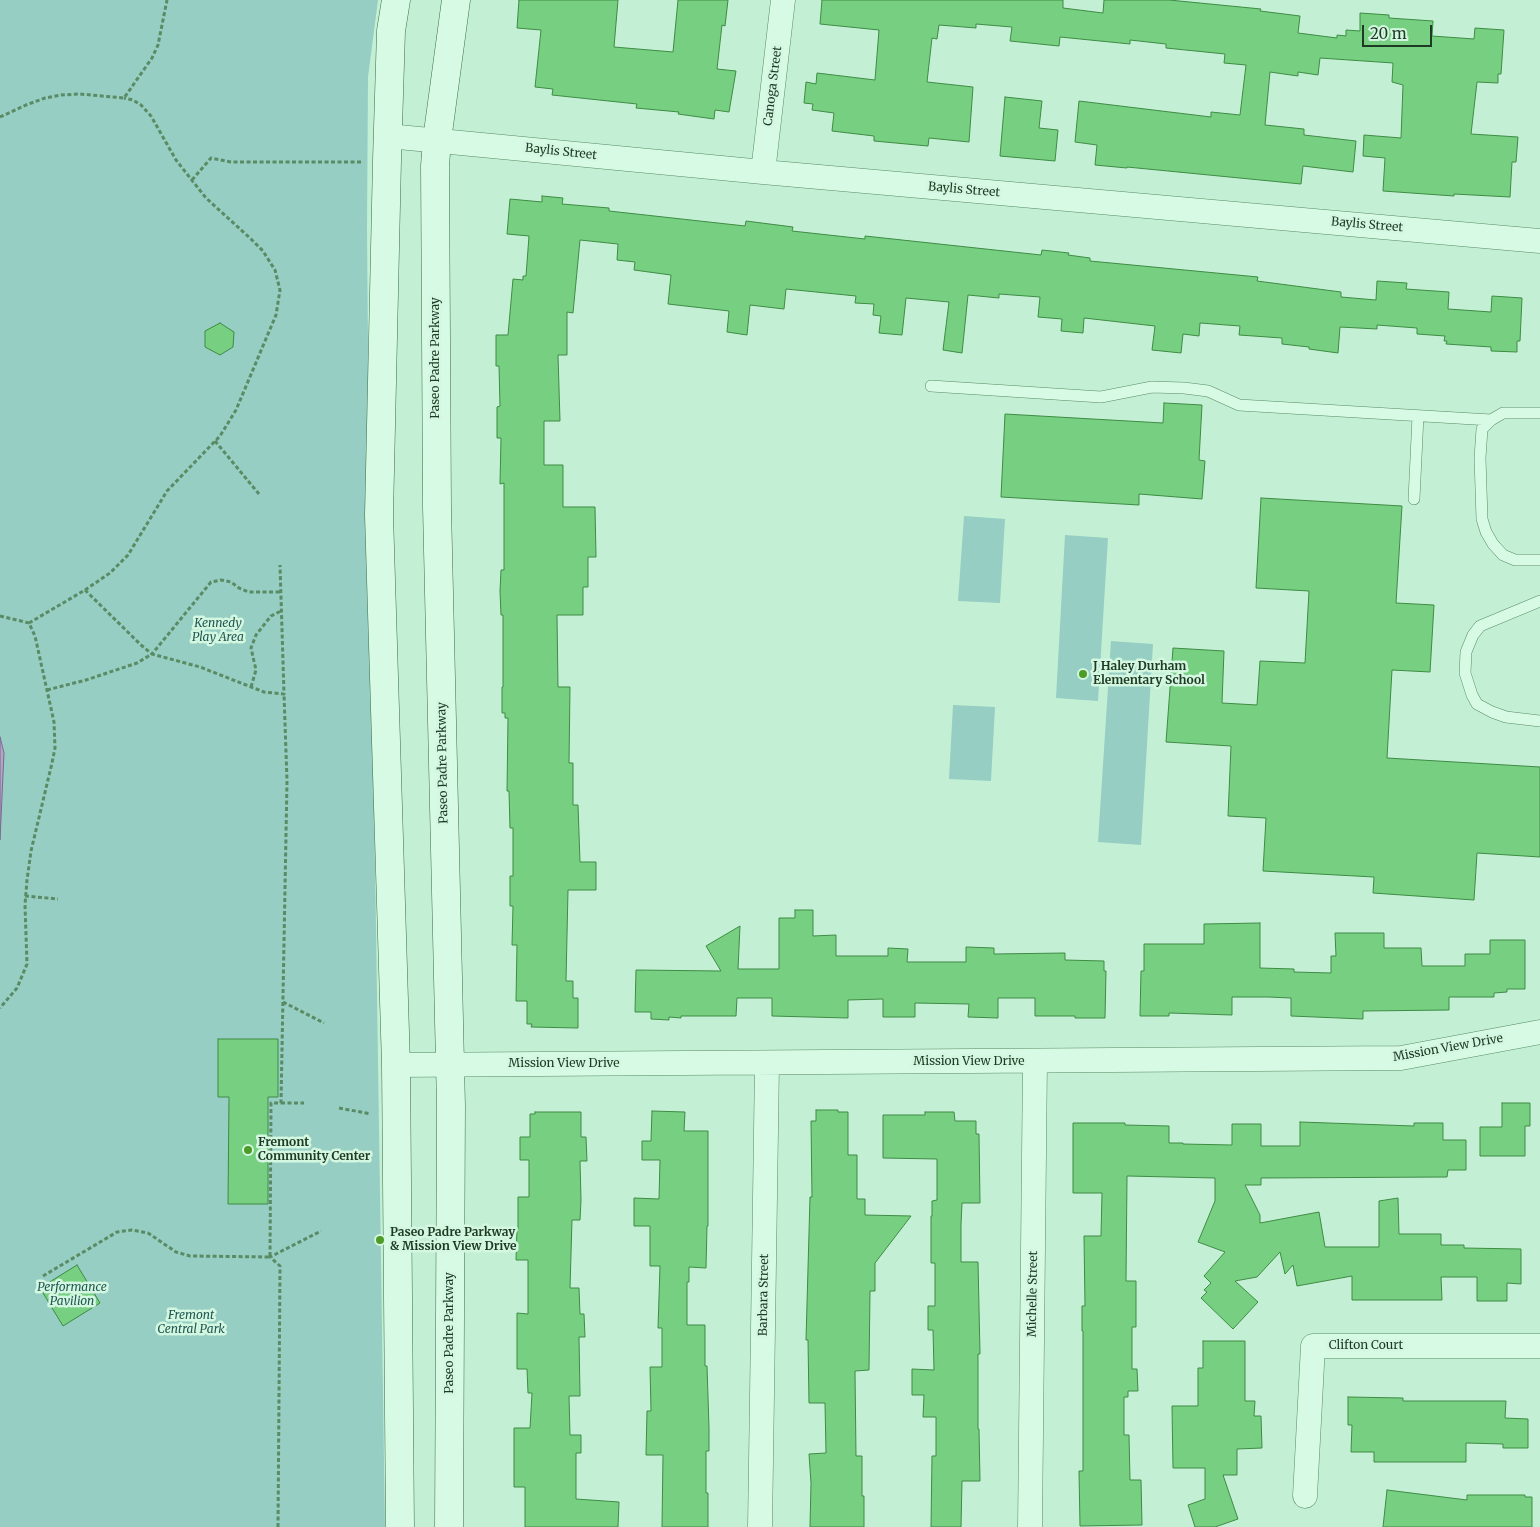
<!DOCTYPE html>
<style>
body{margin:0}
#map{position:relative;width:1540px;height:1527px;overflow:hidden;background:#c3f0d4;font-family:Merriweather,serif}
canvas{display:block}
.scale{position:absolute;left:1362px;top:25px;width:70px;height:22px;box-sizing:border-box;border:2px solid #1e3a22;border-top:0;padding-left:6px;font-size:15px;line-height:18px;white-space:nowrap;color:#1e3a22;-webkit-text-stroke:4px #d3f7e1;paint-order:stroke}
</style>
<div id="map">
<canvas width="1540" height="1527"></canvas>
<div class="scale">20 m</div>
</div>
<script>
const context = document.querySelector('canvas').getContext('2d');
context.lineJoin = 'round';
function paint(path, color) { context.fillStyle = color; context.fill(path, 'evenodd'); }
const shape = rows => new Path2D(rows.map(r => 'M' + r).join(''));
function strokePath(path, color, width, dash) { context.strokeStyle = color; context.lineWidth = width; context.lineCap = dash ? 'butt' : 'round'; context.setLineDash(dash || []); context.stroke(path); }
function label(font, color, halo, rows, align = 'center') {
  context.font = font + ' Merriweather,serif'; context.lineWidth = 5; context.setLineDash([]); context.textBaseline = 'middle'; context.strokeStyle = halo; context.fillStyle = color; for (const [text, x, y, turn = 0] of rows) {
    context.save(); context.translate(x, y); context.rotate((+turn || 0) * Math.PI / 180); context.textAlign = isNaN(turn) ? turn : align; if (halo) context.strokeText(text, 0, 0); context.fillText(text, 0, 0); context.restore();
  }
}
const green = shape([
 [0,0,378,0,368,77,367,229,369,462,385,1527,0,1527],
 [964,516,1005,519,1000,603,958,601],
 [1065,535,1108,538,1098,701,1056,698],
 [1111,641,1153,644,1141,845,1098,842],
 [953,705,995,707,991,781,949,779]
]);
const water = shape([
 [0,737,4,753,0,840,0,737]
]);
const building = shape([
 [519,0,618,0,614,47,673,52,678,0,728,0,725,26,722,25,717,69,736,71,729,112,715,110,714,119,678,114,679,112,636,108,637,104,552,95,553,89,535,87,541,30,517,28,519,0],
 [822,0,1063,0,1063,8,1103,13,1104,0,1169,0,1261,9,1260,11,1300,16,1298,33,1337,38,1337,35,1346,36,1346,30,1360,31,1360,13,1389,15,1389,18,1433,21,1432,36,1474,39,1475,28,1504,30,1501,74,1498,74,1498,83,1477,82,1471,134,1518,137,1516,162,1512,162,1510,197,1454,194,1454,196,1383,191,1385,158,1363,156,1364,135,1401,138,1403,85,1392,82,1393,63,1320,58,1318,75,1298,72,1298,76,1270,72,1265,125,1304,129,1304,135,1356,141,1353,172,1303,166,1301,184,1127,167,1127,168,1095,165,1097,145,1075,142,1079,101,1211,117,1211,112,1240,115,1246,65,1224,63,1225,54,1166,48,1166,44,1130,40,1130,44,1060,37,1059,46,1010,41,1012,27,976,24,976,28,939,25,937,39,932,38,927,82,973,87,969,142,929,138,928,146,874,141,874,136,832,131,834,113,812,110,813,104,804,103,806,82,816,84,817,73,875,80,879,30,820,24,822,0],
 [1005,97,1042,101,1039,128,1058,130,1055,161,1000,156,1005,97],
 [542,196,563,198,562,204,609,208,609,211,745,226,746,221,793,227,792,231,865,239,865,236,1041,255,1042,250,1069,253,1068,255,1090,258,1090,261,1258,277,1257,281,1341,292,1341,297,1376,300,1377,281,1407,283,1406,289,1449,292,1448,309,1491,312,1492,296,1522,298,1520,341,1517,341,1517,352,1491,351,1491,347,1446,344,1447,341,1444,341,1445,336,1417,334,1417,328,1377,325,1377,329,1340,327,1338,353,1309,349,1309,347,1282,344,1282,338,1239,335,1240,326,1200,323,1199,336,1183,334,1181,353,1152,350,1155,326,1084,318,1083,333,1061,331,1062,319,1038,317,1040,297,999,294,999,298,968,295,962,353,943,350,949,302,906,298,902,335,879,333,881,316,873,315,874,304,855,303,856,296,786,289,784,309,750,305,747,335,727,332,729,311,668,304,671,275,634,270,635,262,617,260,618,244,580,240,573,313,567,312,567,355,558,355,560,421,544,421,544,465,563,465,563,507,595,507,596,557,588,557,588,587,583,587,583,615,557,615,558,687,570,687,569,763,573,763,573,805,578,805,580,862,596,862,596,890,568,890,566,981,573,981,573,998,578,998,578,1028,531,1027,532,1024,527,1024,527,1001,516,1001,517,945,512,945,513,906,510,906,510,876,513,876,513,828,510,828,509,791,507,791,508,718,505,718,505,713,502,713,502,687,503,687,503,615,501,615,500,591,501,570,504,570,504,483,500,484,501,438,497,438,497,407,500,406,499,366,496,366,496,335,508,335,513,279,523,280,523,276,526,276,529,236,507,234,510,199,542,202,542,196],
 [220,323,234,332,233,347,220,355,205,347,205,331,220,323],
 [1164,403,1202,405,1199,460,1205,461,1202,499,1139,494,1139,505,1001,497,1005,414,1163,423,1164,403],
 [1261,498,1402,506,1396,603,1434,605,1430,672,1392,670,1387,758,1540,767,1540,857,1477,853,1474,900,1373,893,1374,877,1263,871,1266,818,1228,816,1231,746,1166,742,1173,648,1224,651,1222,703,1257,705,1260,661,1305,663,1309,591,1256,588,1261,498],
 [795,910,813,910,813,936,836,935,836,956,888,956,888,948,908,949,907,962,966,962,966,947,994,948,994,954,1065,953,1065,960,1104,961,1104,971,1106,971,1105,1018,1075,1018,1075,1016,1035,1016,1035,998,998,998,998,1018,968,1017,969,1004,915,1003,915,1017,883,1017,883,999,848,1000,848,1018,772,1016,772,998,737,998,736,1016,681,1016,681,1018,669,1017,669,1020,651,1019,651,1012,635,1012,636,970,721,971,706,946,740,926,738,969,779,969,779,918,795,918,795,910],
 [1260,923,1260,968,1294,969,1294,972,1331,973,1331,956,1336,956,1335,933,1384,933,1384,948,1421,948,1422,966,1465,966,1465,954,1490,954,1490,940,1525,940,1525,989,1507,989,1507,992,1494,993,1494,997,1449,997,1449,1010,1363,1011,1363,1019,1291,1016,1291,998,1268,997,1232,997,1232,1015,1169,1013,1169,1016,1140,1016,1141,971,1144,971,1144,944,1204,944,1204,924,1260,923],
 [218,1039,278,1039,278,1097,268,1097,268,1204,228,1204,229,1097,218,1097,218,1039],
 [1502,1103,1530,1103,1530,1126,1525,1126,1525,1156,1480,1156,1480,1127,1502,1127,1502,1103],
 [816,1110,838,1110,838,1112,848,1112,848,1155,857,1155,857,1199,865,1199,865,1215,911,1216,875,1263,875,1291,870,1291,869,1370,855,1371,856,1456,862,1456,862,1496,864,1496,864,1527,810,1527,811,1483,809,1454,826,1453,825,1403,809,1403,808,1340,806,1340,810,1197,812,1197,811,1121,816,1121,816,1110],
 [652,1111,685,1112,684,1131,708,1131,708,1226,707,1226,706,1268,689,1267,689,1282,687,1282,687,1325,705,1325,705,1366,707,1366,709,1428,709,1451,706,1451,706,1493,708,1493,708,1527,662,1527,663,1455,646,1455,647,1411,651,1411,650,1367,662,1367,662,1328,658,1328,660,1266,650,1266,650,1226,634,1226,634,1198,659,1199,660,1160,642,1160,642,1141,651,1141,652,1111],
 [535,1112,581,1112,581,1137,586,1137,587,1161,580,1161,581,1200,580,1220,572,1220,570,1288,579,1288,580,1314,584,1314,585,1337,579,1337,580,1396,569,1396,570,1435,581,1435,581,1453,576,1453,576,1499,619,1502,618,1527,525,1527,525,1487,514,1487,514,1428,530,1428,532,1393,528,1393,527,1369,517,1369,517,1313,528,1314,528,1260,516,1260,517,1229,518,1229,518,1197,529,1197,529,1160,520,1160,520,1137,530,1137,530,1114,535,1114,535,1112],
 [925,1112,954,1112,955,1121,976,1121,976,1134,979,1134,980,1203,962,1203,961,1225,961,1262,978,1262,980,1354,978,1354,978,1429,979,1429,980,1481,962,1481,961,1527,931,1527,932,1456,936,1456,936,1417,923,1417,924,1395,912,1395,912,1369,934,1370,933,1330,928,1330,928,1306,935,1306,935,1263,931,1263,931,1216,932,1216,932,1201,937,1200,937,1159,883,1158,883,1115,925,1115,925,1112],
 [1300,1122,1414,1126,1414,1123,1443,1123,1443,1140,1466,1140,1466,1170,1448,1170,1447,1177,1261,1178,1261,1185,1245,1185,1260,1215,1260,1223,1319,1212,1325,1247,1379,1247,1379,1201,1398,1198,1399,1234,1441,1234,1441,1245,1464,1245,1464,1248,1521,1249,1521,1284,1507,1283,1507,1301,1477,1301,1477,1277,1441,1277,1442,1300,1352,1300,1352,1276,1297,1286,1293,1265,1285,1274,1280,1252,1257,1277,1235,1281,1258,1302,1233,1329,1201,1298,1207,1292,1204,1290,1211,1283,1204,1276,1225,1252,1198,1242,1215,1201,1215,1178,1127,1176,1126,1281,1136,1281,1136,1327,1132,1327,1132,1369,1137,1369,1138,1391,1128,1391,1128,1397,1124,1397,1124,1435,1129,1435,1130,1480,1141,1480,1142,1525,1080,1526,1079,1471,1083,1471,1083,1331,1082,1331,1082,1306,1085,1306,1084,1236,1101,1236,1102,1193,1073,1193,1073,1123,1125,1123,1125,1125,1169,1126,1169,1143,1183,1143,1183,1144,1232,1145,1232,1124,1261,1124,1261,1146,1300,1146,1300,1122],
 [77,1265,100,1303,63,1326,40,1288,77,1265],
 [1203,1341,1245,1341,1245,1401,1255,1401,1254,1416,1261,1416,1262,1448,1237,1449,1237,1475,1223,1475,1238,1519,1215,1527,1195,1527,1188,1505,1205,1499,1205,1468,1173,1468,1172,1406,1198,1406,1198,1368,1203,1368,1203,1341],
 [1348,1397,1403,1398,1403,1401,1506,1401,1505,1418,1528,1419,1528,1448,1503,1448,1503,1444,1466,1443,1466,1462,1374,1462,1374,1452,1351,1452,1352,1425,1348,1425,1348,1397],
 [1387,1490,1467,1500,1467,1495,1525,1495,1525,1497,1532,1497,1532,1527,1383,1527,1387,1490]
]);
const path = shape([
 [0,117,26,105,45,98,61,95,80,94,124,98,152,58,158,45,167,0],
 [192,180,211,158,231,162,362,162],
 [215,441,259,494],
 [85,590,141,645,152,654,211,582,221,580,231,582,239,588,249,592,281,592],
 [0,616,29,623,35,636,54,722,55,748,52,763,31,851,27,880,25,905,27,964,17,988,0,1008],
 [29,623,85,590,110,573,128,555,167,491,220,436,236,410,276,315,280,290,275,270,263,251,251,239,206,198,176,160,151,116,141,105,133,100,124,98],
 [251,687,256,670,251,648,256,635,271,616,281,611],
 [47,690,86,680,137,663,152,654,200,667,264,692,284,694,280,565],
 [25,896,58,899],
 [283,1002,324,1023],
 [281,1103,304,1103],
 [339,1108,371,1114],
 [43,1276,117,1232,132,1230,148,1233,176,1252,190,1256,270,1257,271,1103,281,1103,287,781,284,694],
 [278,1527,280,1266,270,1257,321,1231]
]);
const lane = shape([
 [931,386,1101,397,1152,387,1184,388,1208,391,1239,405,1491,420],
 [1540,413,1503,413,1491,420,1482,429,1480,458,1482,519,1486,532,1493,544,1503,555,1515,560,1540,560],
 [1414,499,1418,416],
 [1540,601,1480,626,1473,635,1466,652,1465,673,1472,695,1477,704,1492,712,1506,717,1540,721]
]);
const street = shape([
 [388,136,763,172,1540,241],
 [763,172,783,0],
 [396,1065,1401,1058,1540,1032],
 [1305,1496,1313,1346,1540,1346],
 [760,1527,767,1064],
 [1030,1527,1035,1062]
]);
const secondary = shape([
 [396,0,391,31,387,160,379,515,396,1065,400,1527],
 [449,1527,451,1106,437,507,435,166,437,140,456,0]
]);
const markers = [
 [1083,674,5,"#4c9c26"],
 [248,1150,5,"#4c9c26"],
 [380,1240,5,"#4c9c26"]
];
const streetNames = [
 ["Canoga Street",773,86,-83],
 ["Baylis Street",561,152,6],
 ["Baylis Street",964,190,5],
 ["Baylis Street",1367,225,5],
 ["Paseo Padre Parkway",436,358,-90],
 ["Paseo Padre Parkway",443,763,-91],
 ["Mission View Drive",1448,1048,-10],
 ["Mission View Drive",969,1062],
 ["Mission View Drive",564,1064],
 ["Michelle Street",1033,1294,-89],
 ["Barbara Street",764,1295,-89],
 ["Paseo Padre Parkway",450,1333,-90],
 ["Clifton Court",1366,1346]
];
const parkNames = [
 ["Kennedy",218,624],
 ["Play Area",218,638],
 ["Performance",72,1288],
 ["Pavilion",72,1302],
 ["Fremont",191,1316],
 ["Central Park",191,1330]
];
const poiNames = [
 ["J Haley Durham",1093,667],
 ["Elementary School",1093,681],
 ["Fremont",258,1143],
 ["Community Center",258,1157],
 ["Paseo Padre Parkway",390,1233],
 ["& Mission View Drive",390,1247]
];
paint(green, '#96cec3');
paint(water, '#b1a5c2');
strokePath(water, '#7c6b91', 1);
paint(building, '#77cf81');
strokePath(building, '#3e8b44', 1);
strokePath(lane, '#598b64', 12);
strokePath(street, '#598b64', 25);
strokePath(secondary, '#3c6c45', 29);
strokePath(path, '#598b64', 3, [4, 2.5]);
strokePath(lane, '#d6fae4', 11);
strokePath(street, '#d6fae4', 24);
strokePath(secondary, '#d6fae4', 28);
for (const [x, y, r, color] of markers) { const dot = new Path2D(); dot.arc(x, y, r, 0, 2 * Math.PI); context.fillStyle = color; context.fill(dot); strokePath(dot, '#d3f7e1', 2); }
label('12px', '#1e3a22', '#d3f7e1', streetNames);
label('italic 12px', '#235754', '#d3f7e1', parkNames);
label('bold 12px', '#1e3a22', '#d3f7e1', poiNames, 'left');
</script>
